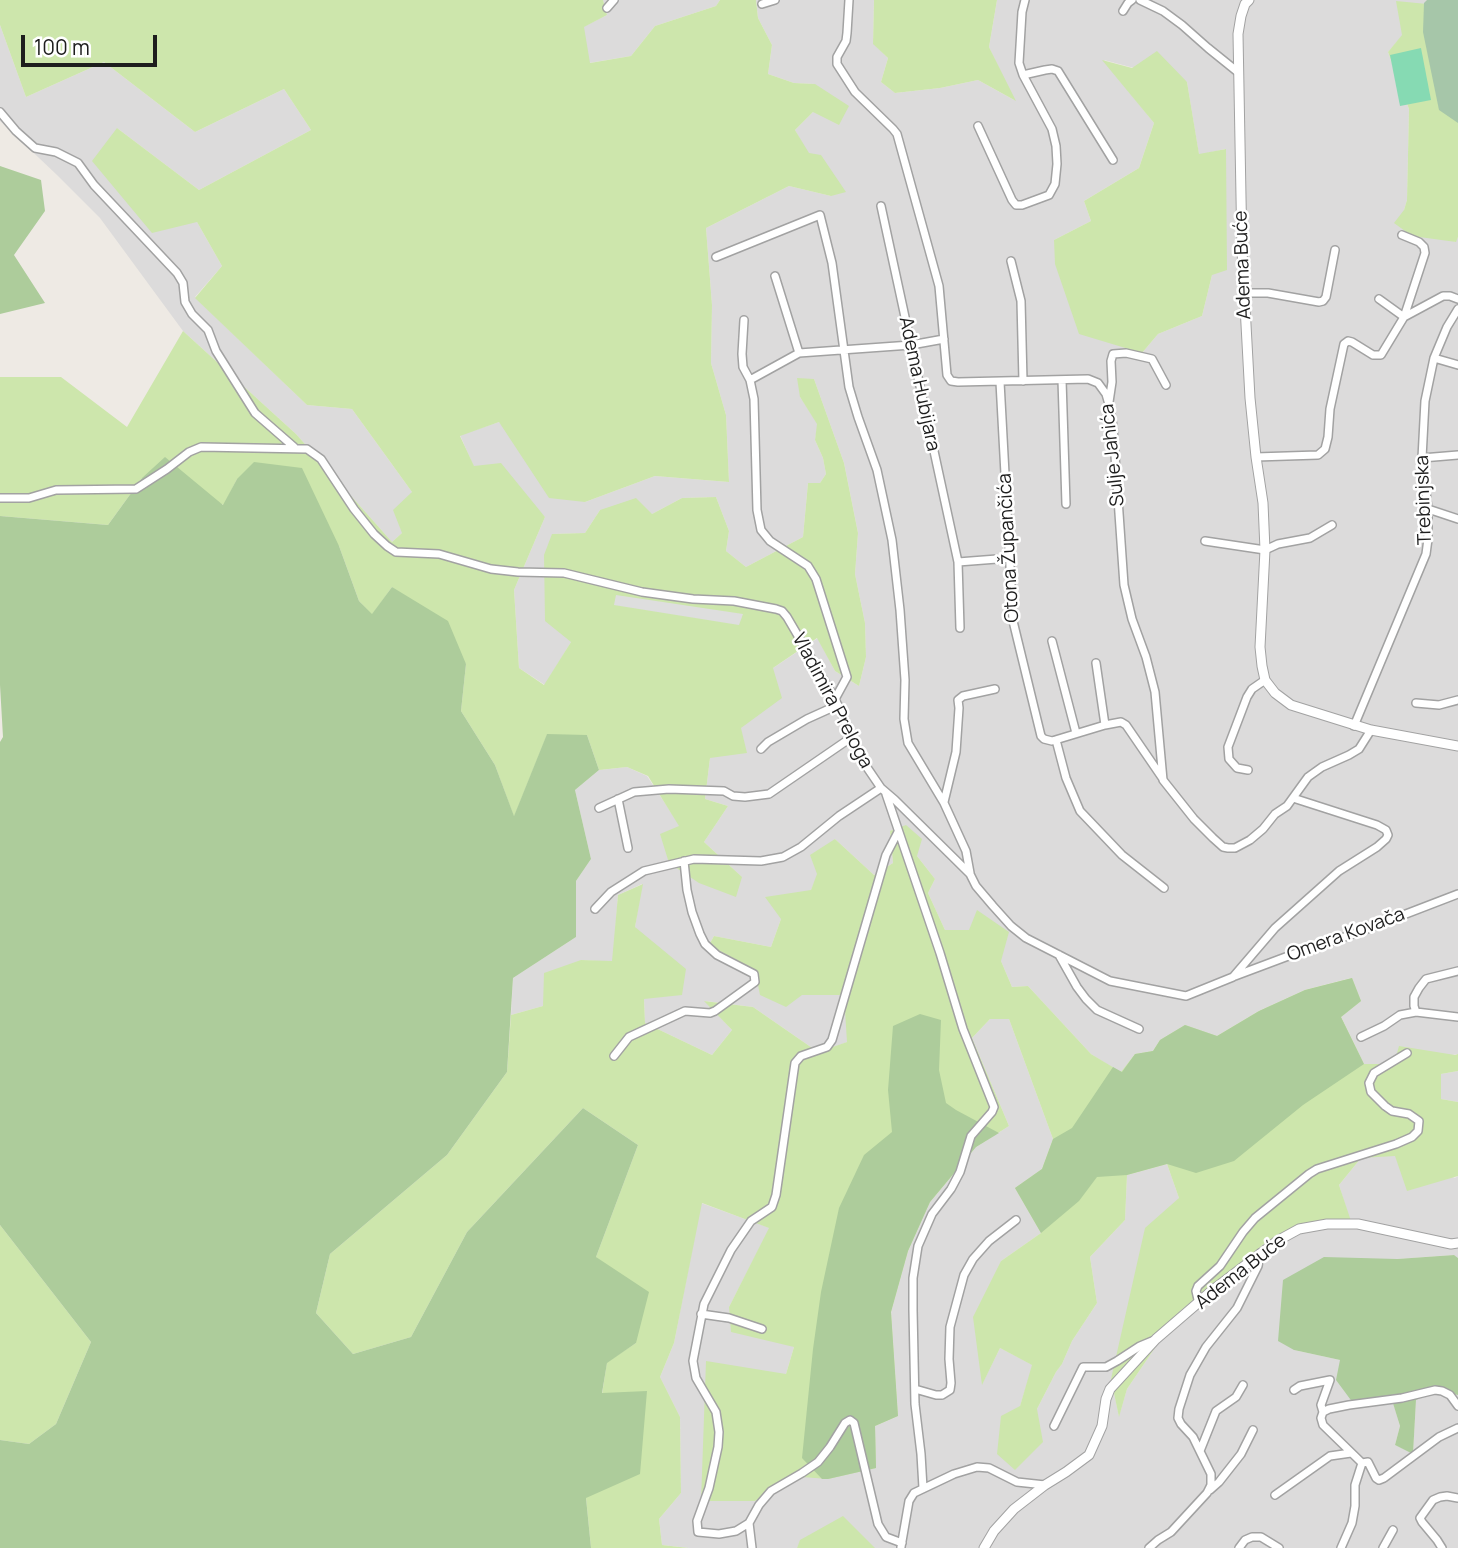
<!DOCTYPE html>
<meta charset="utf-8">
<style>
body{margin:0}
#map{position:relative;width:1458px;height:1548px;overflow:hidden;background:#eeeae4;font-family:Manrope,sans-serif}
canvas{display:block}
.scale{position:absolute;left:21px;top:35px;width:136px;height:32px;box-sizing:border-box;border:4px solid #1e1e1e;border-top:0;padding-left:9px;font-size:21px;line-height:24px;white-space:nowrap;color:#1e1e1e;-webkit-text-stroke:5px #fff;paint-order:stroke}
</style>
<div id="map">
<canvas width="1458" height="1548"></canvas>
<div class="scale">100 m</div>
</div>
<script>
const context = document.querySelector('canvas').getContext('2d');
context.lineJoin = 'round';
function paint(path, color) { context.fillStyle = color; context.fill(path, 'evenodd'); }
const shape = rows => new Path2D(rows.map(r => 'M' + r).join(''));
function strokePath(path, color, width, dash) { context.strokeStyle = color; context.lineWidth = width; context.lineCap = dash ? 'butt' : 'round'; context.setLineDash(dash || []); context.stroke(path); }
function label(font, color, halo, rows, align = 'center') {
  context.font = font + ' Manrope,sans-serif'; context.lineWidth = 5; context.setLineDash([]); context.textBaseline = 'middle'; context.strokeStyle = halo; context.fillStyle = color; for (const [text, x, y, turn = 0] of rows) {
    context.save(); context.translate(x, y); context.rotate((+turn || 0) * Math.PI / 180); context.textAlign = isNaN(turn) ? turn : align; if (halo) context.strokeText(text, 0, 0); context.fillText(text, 0, 0); context.restore();
  }
}
const residential = shape([
 [603,0,720,0,716,6,655,26,631,56,589,63,583,27,607,15],
 [756,0,874,0,873,43,888,58,881,82,895,93,940,88,978,80,1014,100,989,47,997,0,1434,0,1388,52,1409,109,1407,200,1404,210,1455,242,1458,237,1458,1054,1394,1064,1364,1064,1341,1017,1351,978,1305,990,1259,1011,1217,1036,1160,1040,1153,1051,1135,1054,1121,1073,1091,1054,1028,986,1012,987,1001,961,969,930,945,930,928,893,935,879,917,856,890,831,893,863,874,875,835,839,811,890,781,919,771,947,714,936,709,945,802,995,844,995,848,1042,818,1052,753,1007,705,1001,732,1030,712,1055,645,1023,644,999,635,927,642,884,618,895,613,962,581,960,543,1006,511,1015,513,978,576,937,576,881,591,859,575,790,599,770,627,767,647,776,680,826,742,877,704,842,728,806,705,799,710,758,741,728,773,668,818,638,835,671,859,686,866,657,865,623,855,574,858,533,844,463,814,379,800,397,818,424,815,440,823,458,826,474,820,483,808,483,803,537,746,567,726,551,729,531,716,497,682,498,652,514,600,510,585,533,552,534,571,642,545,685,519,668,514,590,545,517,474,467,460,435,499,422,585,502,655,476,729,482,726,415,711,363,712,305,706,228,789,186,831,196,795,130,813,112,815,84,794,83,768,74,772,45,758,18],
 [1104,60,1187,82,1199,155,1225,149,1212,275,1202,316,1158,334,1142,353,1054,240,1091,221,1084,201,1139,168,1154,123],
 [0,25,26,97,104,62,195,132,284,89,311,130,199,190,117,128,197,222,222,266,195,297,307,405,352,409,412,492,402,533,392,542,296,434,183,331,100,218,57,175,0,121],
 [990,1019,1009,1019,1053,1139,1042,1169,1041,1233,1001,1261,982,1384,1000,1348,1033,1365,1020,1406,1037,1409,1056,1372,1062,1364,1072,1341,1097,1303,1090,1257,1125,1220,1127,1175,1167,1164,1179,1198,1111,1379,1119,1416,1127,1389,1180,1311,1264,1244,1319,1221,1350,1221,1339,1185,1361,1158,1395,1155,1455,1178,1458,1176,1458,1258,1453,1255,1397,1259,1294,1350,1340,1360,1392,1399,1400,1426,1395,1445,1413,1453,1416,1400,1435,1391,1458,1395,1458,1548,875,1548,801,1540,797,1548,689,1548,662,1545,659,1519,681,1493,680,1417,660,1377,674,1343,701,1203,770,1228,729,1307,794,1347,786,1374,789,1476,875,1426,898,1416,891,1312,908,1251,930,1202,976,1147,1009,1126,972,1038],
 [1458,1071,1458,1102,1441,1099,1441,1074]
]);
const grass = shape([
 [0,0,603,0,607,15,584,27,590,63,631,56,655,26,716,6,720,0,756,0,758,18,772,45,768,74,794,83,815,84,849,106,839,125,813,112,795,130,809,153,821,155,846,192,831,196,789,186,706,228,712,305,711,363,726,415,729,482,655,476,585,502,549,498,499,422,460,436,474,466,501,463,545,517,514,590,519,668,544,685,571,642,545,621,544,555,552,534,585,533,600,510,636,498,652,514,682,498,716,497,729,531,726,551,746,567,803,537,808,483,820,483,826,474,823,458,815,440,817,424,800,397,797,378,814,379,844,463,858,533,855,574,865,623,866,657,859,686,835,671,817,638,773,668,782,698,741,728,747,753,710,758,705,799,728,806,704,842,742,877,736,897,699,883,669,863,660,834,679,826,648,776,627,767,599,770,587,735,547,735,514,817,495,765,461,711,466,664,392,587,372,615,359,601,339,546,237,479,224,505,142,478,108,525,0,516,0,377,61,377,127,427,183,331,296,434,392,542,402,533,393,510,412,492,352,409,307,405,195,298,222,266,197,222,152,233,92,161,117,128,199,190,311,130,284,89,195,132,104,62,26,97,0,25],
 [874,0,997,0,989,47,1016,101,978,80,940,88,895,93,881,82,888,58,873,44],
 [1458,0,1458,237,1456,242,1412,236,1394,223,1404,210,1407,200,1409,109,1388,52,1402,35,1396,1,1427,4],
 [1157,51,1187,82,1199,154,1226,149,1227,270,1212,275,1202,316,1158,334,1142,353,1079,334,1055,264,1054,240,1091,221,1084,201,1139,168,1154,123,1102,60,1132,68],
 [906,825,922,839,917,856,935,879,928,893,945,930,969,930,977,910,1009,932,1001,961,1012,987,1028,986,1091,1054,1121,1072,1135,1054,1153,1051,1160,1040,1185,1025,1217,1036,1259,1011,1305,990,1352,978,1361,1001,1341,1017,1364,1064,1394,1064,1399,1046,1455,1055,1458,1054,1458,1071,1441,1074,1441,1099,1458,1102,1458,1176,1407,1191,1395,1156,1361,1158,1339,1185,1351,1221,1318,1221,1264,1244,1180,1311,1127,1389,1119,1417,1111,1379,1145,1228,1179,1198,1167,1164,1127,1175,1125,1220,1090,1257,1097,1303,1072,1341,1062,1364,1056,1372,1037,1409,1043,1442,1015,1470,997,1454,1001,1416,1020,1406,1032,1365,1000,1348,982,1385,973,1317,1001,1261,1041,1233,1015,1188,1042,1169,1053,1139,1009,1019,990,1019,972,1038,1009,1126,976,1147,930,1202,908,1251,891,1312,898,1416,875,1426,876,1468,828,1479,789,1476,755,1501,701,1501,706,1361,786,1374,794,1347,731,1332,729,1307,769,1228,702,1203,674,1343,660,1377,680,1417,681,1493,659,1519,662,1545,689,1548,591,1548,586,1498,607,1362,636,1343,596,1257,638,1145,583,1108,467,1232,411,1337,353,1354,316,1313,330,1254,447,1155,507,1072,511,1015,543,1006,544,973,581,960,612,961,618,895,643,884,635,927,686,969,682,995,644,999,645,1023,712,1055,732,1030,704,1001,753,1007,818,1052,847,1042,844,995,802,995,786,1007,760,995,755,970,709,945,714,936,771,947,781,919,765,897,811,890,817,874,810,855,835,839,874,875,893,863,890,831],
 [0,1225,91,1342,56,1424,29,1444,0,1440],
 [843,1516,875,1548,797,1548,800,1540]
]);
const forest = shape([
 [0,166,41,180,45,211,14,255,45,303,0,314],
 [165,457,223,505,237,479,254,462,302,468,339,546,359,601,372,614,392,587,448,621,466,664,461,711,495,765,514,816,547,734,587,735,599,770,575,790,591,859,576,881,576,937,513,978,507,1072,447,1155,330,1254,316,1313,353,1354,411,1337,467,1232,583,1108,638,1145,596,1257,649,1292,636,1343,607,1363,602,1393,647,1391,640,1474,586,1498,591,1548,0,1548,0,1440,29,1444,56,1424,91,1342,0,1225,0,742,3,737,0,685,0,516,108,525,142,478],
 [1352,978,1361,1001,1341,1017,1364,1064,1303,1105,1234,1161,1196,1173,1167,1164,1127,1175,1097,1177,1079,1201,1041,1233,1015,1188,1042,1169,1053,1139,1072,1128,1113,1067,1122,1072,1135,1054,1153,1051,1160,1040,1185,1025,1217,1036,1259,1011,1305,990],
 [920,1014,941,1020,939,1070,946,1103,956,1110,999,1133,976,1147,930,1202,908,1251,891,1312,898,1416,875,1426,876,1468,828,1479,822,1479,802,1458,813,1349,821,1292,839,1208,864,1155,892,1132,888,1090,893,1026],
 [1454,1255,1458,1258,1458,1395,1435,1391,1416,1400,1413,1454,1395,1445,1400,1426,1392,1400,1356,1407,1336,1380,1340,1360,1294,1350,1278,1341,1283,1280,1324,1257,1397,1259]
]);
const cemetery = shape([
 [1427,0,1458,0,1458,123,1439,110,1423,32,1424,3]
]);
const pitch = shape([
 [1421,48,1431,100,1400,106,1390,55]
]);
const parking = shape([
 [616,595,743,614,739,625,614,605]
]);
const minor = shape([
 [849,0,847,33,846,41,837,57,837,64,855,92,893,129,897,134,939,286,947,375,951,381,958,382,1088,379,1098,383,1106,394,1110,408,1113,427,1124,585,1132,619,1146,657,1155,692,1163,780,1194,819,1213,838,1223,847,1228,848,1235,848,1250,840,1263,829,1275,814,1287,806,1308,777,1322,767,1349,755,1359,749,1371,730],
 [1140,0,1163,11,1182,25,1208,48,1239,73],
 [762,4,775,0],
 [607,8,614,0],
 [1123,11,1128,3,1132,0],
 [1023,75,1045,70,1052,69,1058,71,1113,160],
 [0,112,16,131,35,148,56,152,78,163,94,185,177,273,183,283,185,302,192,314,208,330,216,351,255,413,294,447],
 [978,126,1012,200,1016,205,1022,205,1049,195,1055,184,1057,164,1056,146,1052,129,1023,75,1019,63,1022,12,1025,0],
 [881,206,958,562,960,628],
 [716,257,820,215,832,263,849,387,858,417,877,470,892,540,900,610,905,680,904,719,908,743,944,803,966,851,970,873],
 [1011,261,1021,301,1023,381],
 [775,276,799,353],
 [1244,293,1268,293,1319,302,1323,301,1326,297,1335,250],
 [1379,299,1404,317],
 [1404,317,1443,296,1450,296,1458,299],
 [744,320,742,354,743,367,750,380,754,399,757,510,761,530,770,541,808,566,816,579,847,677,835,699],
 [1434,358,1458,365],
 [750,380,799,353,911,345,944,339],
 [1062,380,1066,504],
 [1000,382,1013,621,1041,736,1044,739,1052,741,1105,725,1121,722,1126,725,1163,779],
 [1109,402,1112,382,1111,361,1113,354,1126,353,1152,359,1166,385],
 [1256,457,1318,455,1325,449,1328,437,1330,409,1344,344,1348,341,1352,342,1373,355,1381,355,1404,317,1425,253,1424,247,1419,242,1402,235],
 [1422,458,1458,455],
 [0,498,29,498,56,490,136,489,167,469,189,452,201,447,307,449,321,459,354,509,374,534,387,546,396,552,439,554,491,569,518,572,564,573,642,592,693,599,734,601,776,609,782,611,787,617,835,699,864,763,881,788,895,800,970,874,976,886,993,906,1011,926,1026,938,1110,981,1186,996,1233,977,1275,928,1339,871,1377,847,1386,839,1388,835,1386,830,1377,825,1293,798],
 [1428,509,1458,519],
 [1205,541,1265,550,1278,544,1310,538,1332,525],
 [958,562,1010,558],
 [1052,641,1076,733],
 [1096,663,1105,725],
 [1416,703,1439,705,1458,700],
 [1354,726,1426,554,1428,539,1428,509,1422,458,1425,401,1434,358,1447,327,1458,309],
 [1056,740,1066,778,1080,811,1122,855,1164,888],
 [761,749,768,742,807,719,838,705],
 [1248,770,1237,768,1229,759,1228,747,1247,697,1252,689,1265,680],
 [886,794,940,953,963,1029,994,1107,992,1112,971,1136,960,1172,951,1189,932,1214,918,1246,913,1278,913,1310,915,1404,921,1454,923,1488],
 [618,799,628,848],
 [944,802,956,752,959,708,958,700,963,696,995,689],
 [599,808,634,792,669,789,724,791,733,796,745,797,769,794,852,737],
 [898,832,886,855,832,1040,827,1047,801,1056,795,1063,776,1195,772,1207,751,1221,731,1250,704,1304,693,1361,696,1378,716,1412,719,1432,718,1447,709,1488,697,1521,698,1532,719,1534,736,1531,749,1523,759,1505,771,1491,802,1473,818,1462,830,1447,845,1423,850,1420,854,1423,878,1524,886,1537,902,1543],
 [595,909,611,892,644,871,694,859,761,861,783,857,801,847,839,816,881,788],
 [1059,955,1077,987,1086,999,1097,1010,1139,1029],
 [1458,971,1426,979,1419,988,1414,997,1414,1006,1416,1012,1458,1017],
 [1235,976,1291,955,1359,932,1458,894],
 [1361,1037,1384,1026,1400,1015,1416,1012],
 [614,1056,629,1037,685,1011,710,1013,715,1011,755,982,754,974,717,955,705,944,700,934,692,912,687,890,684,861],
 [1199,1304,1196,1291,1198,1286,1220,1266,1243,1232,1255,1218,1309,1174,1317,1169,1396,1144,1412,1137,1418,1131,1419,1121,1409,1114,1392,1111,1385,1106,1371,1092,1369,1083,1374,1073,1407,1053],
 [701,1314,729,1318,762,1329],
 [915,1389,936,1395,942,1395,950,1390,951,1383,949,1359,950,1327,964,1275,973,1259,989,1241,1016,1220],
 [1294,1390,1300,1386,1330,1380,1321,1405,1323,1412],
 [1458,1406,1450,1395,1442,1391,1435,1390,1402,1398,1349,1405,1329,1409,1323,1412,1321,1418,1323,1425,1362,1463,1368,1462,1376,1478,1379,1480,1384,1478,1439,1437,1458,1428],
 [1054,1426,1083,1367,1106,1367,1117,1361,1140,1346,1152,1341],
 [1200,1451,1216,1411,1236,1397,1243,1385],
 [1210,1490,1219,1482,1241,1454,1253,1430],
 [1275,1495,1330,1456,1351,1453],
 [749,1523,752,1548],
 [901,1547,909,1501,914,1493,954,1474,977,1467,989,1468,1017,1482,1045,1485],
 [1149,1548,1158,1540,1171,1532,1207,1493,1211,1485,1211,1474,1193,1437,1181,1424,1178,1418,1179,1409,1190,1375,1206,1347,1237,1308,1258,1266,1260,1253],
 [1239,1548,1245,1540,1252,1537,1261,1537,1279,1548],
 [1341,1548,1352,1523,1355,1506,1355,1485,1362,1463],
 [1383,1548,1393,1530],
 [1442,1548,1437,1540,1422,1522,1420,1518,1433,1500,1440,1497,1447,1496,1458,1498]
]);
const tertiary = shape([
 [1249,0,1245,4,1241,16,1238,34,1242,251,1250,398,1256,457,1263,503,1265,550,1260,647,1262,666,1265,680,1275,693,1291,705,1371,730,1458,746],
 [984,1548,994,1531,1014,1509,1045,1485,1066,1472,1089,1455,1102,1426,1106,1399,1110,1389,1156,1339,1214,1289,1277,1241,1299,1229,1327,1224,1358,1224,1451,1244,1458,1243]
]);
const streetNames = [
 ["Adema Buće",1243,265,-92],
 ["Adema Hubijara",919,384,78],
 ["Sulje Jahića",1113,455,-96],
 ["Trebinjska",1424,500,-92],
 ["Otona Župančića",1009,548,-93],
 ["Vladimira Preloga",832,701,62],
 ["Omera Kovača",1346,935,-20],
 ["Adema Buće",1241,1272,-38]
];
paint(residential, '#dcdbdb');
paint(grass, '#cde6ac');
paint(forest, '#adcc9b');
paint(cemetery, '#a6c6a9');
paint(pitch, '#86dab3');
paint(parking, '#dedede');
strokePath(minor, '#a2a2a2', 10);
strokePath(tertiary, '#a2a2a2', 11);
strokePath(minor, '#fff', 7);
strokePath(tertiary, '#fff', 9);
label('19px', '#1e1e1e', '#fff', streetNames);
</script>
